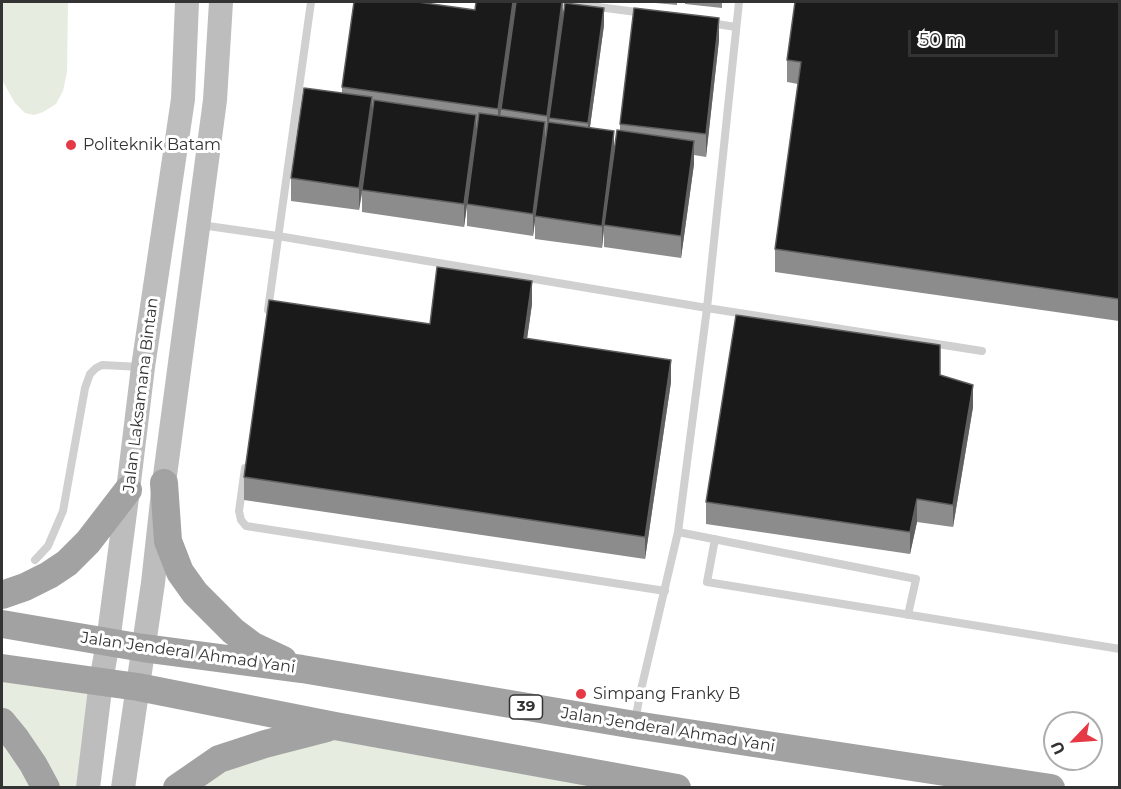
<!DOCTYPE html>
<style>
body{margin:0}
#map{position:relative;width:1121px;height:789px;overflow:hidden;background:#fff;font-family:Montserrat,sans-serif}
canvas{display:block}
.frame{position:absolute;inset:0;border:3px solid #333;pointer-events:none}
.north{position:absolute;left:1043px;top:711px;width:60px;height:60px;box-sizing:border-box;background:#fff;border:2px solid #adadad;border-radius:50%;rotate:245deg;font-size:16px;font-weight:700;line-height:24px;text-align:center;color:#333}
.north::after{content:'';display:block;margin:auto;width:21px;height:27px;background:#e63946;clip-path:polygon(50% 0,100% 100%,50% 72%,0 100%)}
.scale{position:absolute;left:908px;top:30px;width:150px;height:27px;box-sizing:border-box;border:3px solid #333;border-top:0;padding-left:8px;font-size:18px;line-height:21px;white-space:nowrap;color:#333;-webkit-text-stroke:4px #fff;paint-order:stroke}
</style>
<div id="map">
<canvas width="1121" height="789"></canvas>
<div class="frame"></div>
<div class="north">U</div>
<div class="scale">50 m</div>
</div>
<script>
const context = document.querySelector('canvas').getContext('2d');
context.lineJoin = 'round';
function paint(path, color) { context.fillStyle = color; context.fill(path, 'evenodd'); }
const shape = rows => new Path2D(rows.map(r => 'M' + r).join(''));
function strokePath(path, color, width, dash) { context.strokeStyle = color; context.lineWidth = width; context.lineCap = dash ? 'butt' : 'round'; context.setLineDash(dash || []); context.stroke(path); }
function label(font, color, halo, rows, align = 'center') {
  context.font = font + ' Montserrat,sans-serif'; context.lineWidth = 6; context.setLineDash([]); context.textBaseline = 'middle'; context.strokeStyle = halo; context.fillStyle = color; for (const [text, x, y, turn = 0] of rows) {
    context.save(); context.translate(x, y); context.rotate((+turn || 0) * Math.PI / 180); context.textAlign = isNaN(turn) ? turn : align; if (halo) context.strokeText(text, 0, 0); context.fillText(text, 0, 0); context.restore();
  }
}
const green = shape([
 [2,2,68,2,67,72,63,91,56,104,43,112,34,115,25,113,15,103,2,80],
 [2,668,101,681,88,787,2,788],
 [280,731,656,788,186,788]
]);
const service = shape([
 [560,2,644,13],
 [710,23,736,27],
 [201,225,278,236,707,308,982,351],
 [268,310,311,2],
 [245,468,239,511,241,520,246,526,665,591],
 [678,532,916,579,908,615],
 [715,539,707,582,1120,649],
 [35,560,48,546,63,511,85,388,90,374,96,368,102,365,141,367],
 [635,722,640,694,678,532,707,308,739,2]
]);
const secondary = shape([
 [88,788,101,681,108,642,128,490,143,367,183,99,187,2],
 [123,788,153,583,164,483,215,100,221,2]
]);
const trunk = shape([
 [164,483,168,541,180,572,195,593,233,631,253,646,283,660],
 [2,595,25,587,49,575,67,563,88,542,128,490],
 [2,624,143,648,302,669,635,725,1051,788],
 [2,668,138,687,335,726,677,788],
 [2,722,16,739,33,764,46,788],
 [177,788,219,759,265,744,327,728]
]);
const wall = shape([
 [515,2,515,6,563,2,563,18,604,25,590,127,614,148,620,131,620,124,719,40,706,157,694,155,694,164,681,258,604,247,604,231,602,248,535,239,535,216,546,138,545,138,533,236,467,226,467,206,464,227,362,212,362,194,359,210,291,201,291,178,342,93,342,87,475,10],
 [645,2,677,2,677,5],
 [685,2,722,2,722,8,685,4],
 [1119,2,1119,321,775,272,775,249,798,84,787,82,787,60],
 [532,304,527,338,671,382,645,559,244,500,244,477,430,324],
 [940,375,973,407,953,527,917,522,910,554,706,524,706,502]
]);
const shadedWall = shape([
 [513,2,515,2,515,12,498,131,498,109],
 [562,2,563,19,547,138,547,116],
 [604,8,604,25,588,141,588,123],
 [719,18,719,40,706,157,706,134],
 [372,97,372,120,359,210,359,188],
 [476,115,476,137,464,227,464,204],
 [545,122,545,145,533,236,533,214],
 [614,131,614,153,604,225,602,248,602,226],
 [694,141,694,164,681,258,681,236],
 [532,281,532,304,524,360,524,338],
 [671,360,671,382,645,559,645,537],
 [973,385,973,407,953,527,953,505],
 [917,499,917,522,910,554,910,532]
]);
const building = shape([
 [354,2,418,2,475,10,476,2,513,2,498,109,342,87,354,2],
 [516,2,562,2,547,116,501,109,516,2],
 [795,2,1119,2,1119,299,775,249,801,62,787,60,795,2],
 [565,3,604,8,588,123,549,118,565,3],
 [634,8,719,18,706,134,620,124,634,8],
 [304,88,372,97,359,188,291,178,304,88],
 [374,100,476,115,464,204,362,190,374,100],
 [479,113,545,122,533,214,467,204,479,113],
 [548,122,614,131,602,226,535,216,548,122],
 [617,130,694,141,681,236,604,225,617,130],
 [437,267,532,281,524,338,671,360,645,537,244,477,269,300,430,324,437,267],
 [736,315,940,345,940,375,973,385,953,505,917,499,910,532,706,502,736,315]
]);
const markers = [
 [71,145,6,"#e63946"],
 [581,694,6,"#e63946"]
];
const shields = [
 [526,707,33]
];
const shieldNames = [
 ["39",526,707]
];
const poiNames = [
 ["Politeknik Batam",83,145],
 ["Simpang Franky B",593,694]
];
const streetNames = [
 ["Jalan Laksamana Bintan",141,395,-83],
 ["Jalan Jenderal Ahmad Yani",188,653,8],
 ["Jalan Jenderal Ahmad Yani",668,730,9]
];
paint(green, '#e6ecdf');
strokePath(service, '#d0d0d0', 8);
strokePath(secondary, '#bdbdbd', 24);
strokePath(trunk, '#a2a2a2', 28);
paint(wall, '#8c8c8c');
paint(shadedWall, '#5f5f5f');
paint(building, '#1a1a1a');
strokePath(building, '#5f5f5f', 1.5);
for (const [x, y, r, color] of markers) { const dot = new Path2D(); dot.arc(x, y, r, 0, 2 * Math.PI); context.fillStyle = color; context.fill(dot); strokePath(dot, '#fff', 2); }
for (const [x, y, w] of shields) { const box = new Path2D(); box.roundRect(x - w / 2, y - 12, w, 24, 4.5); context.fillStyle = '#fff'; context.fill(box); strokePath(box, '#333', 1.5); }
label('bold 15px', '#333', null, shieldNames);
label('16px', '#333', '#fff', poiNames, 'left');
label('16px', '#333', '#fff', streetNames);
</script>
